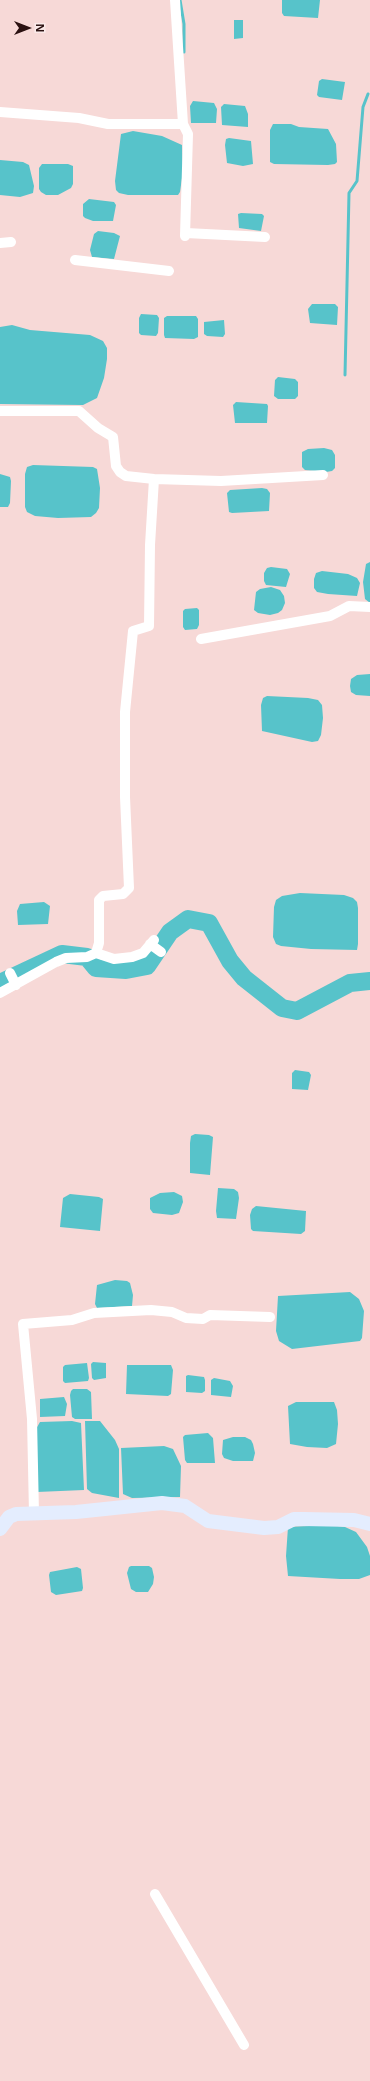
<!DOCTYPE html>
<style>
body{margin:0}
#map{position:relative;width:370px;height:2081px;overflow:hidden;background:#f7d9d7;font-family:"Noto Sans",sans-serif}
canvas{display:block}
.north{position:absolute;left:8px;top:8px;width:40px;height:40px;-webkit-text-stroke:3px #faeae9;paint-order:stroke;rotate:90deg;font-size:11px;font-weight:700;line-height:16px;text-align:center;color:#2b1111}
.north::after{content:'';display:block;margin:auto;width:14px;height:18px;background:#2b1111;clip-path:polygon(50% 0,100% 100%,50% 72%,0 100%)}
</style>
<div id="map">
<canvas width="370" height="2081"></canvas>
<div class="north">N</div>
</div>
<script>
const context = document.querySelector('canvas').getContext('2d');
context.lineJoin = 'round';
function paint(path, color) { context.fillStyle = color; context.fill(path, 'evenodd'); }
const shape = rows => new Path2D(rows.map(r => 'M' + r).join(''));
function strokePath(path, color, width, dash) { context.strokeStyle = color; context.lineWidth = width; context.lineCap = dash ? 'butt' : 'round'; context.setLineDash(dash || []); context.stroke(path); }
const water = shape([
 [282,0,320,0,318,18,284,16,282,13],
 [234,20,243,20,243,38,234,39],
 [322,79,345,82,342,100,319,97,317,95,319,81],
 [193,101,214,103,217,109,216,123,191,123,190,106],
 [224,104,245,106,248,114,248,127,222,125,221,107],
 [273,124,291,124,299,127,328,129,336,144,337,162,335,164,328,165,274,164,270,162,270,130],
 [133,131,162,136,182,145,183,171,180,192,178,195,128,195,119,193,116,190,115,181,121,134],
 [229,138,251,141,253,164,243,166,227,163,225,145,226,139],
 [0,160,23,162,29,165,34,186,33,193,20,197,0,195],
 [42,164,68,164,73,166,73,184,71,188,58,195,46,195,41,192,39,189,39,168],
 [89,199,114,202,116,205,113,221,93,221,85,218,83,216,83,204],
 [241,213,262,214,264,216,261,231,239,228,238,214],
 [98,231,114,233,120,236,114,259,92,257,90,250,94,234],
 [312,304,335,304,338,307,337,325,310,323,308,309],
 [141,314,157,315,159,318,158,333,156,336,141,335,139,333,139,318],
 [167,316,196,316,198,319,198,337,194,339,165,338,164,335,164,318],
 [224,320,225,334,223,337,207,336,204,334,204,322],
 [12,325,30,330,90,335,103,341,107,348,107,359,104,378,97,398,83,405,0,404,0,327],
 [278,377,295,379,298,382,298,396,295,399,278,399,274,396,275,380],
 [236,402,267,404,268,406,267,423,235,423,233,405],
 [324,448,332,450,335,455,335,468,332,471,326,472,305,470,302,467,302,452,308,449],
 [33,465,93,467,97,469,100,488,99,508,96,513,91,517,58,518,35,516,27,512,25,507,25,474,27,467],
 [0,474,10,477,11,481,10,503,8,507,0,507],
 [262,488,267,489,270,493,269,511,232,513,229,512,227,493,230,490],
 [370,562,370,603,365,599,363,582,366,564],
 [271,567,287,569,290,574,286,587,266,585,264,581,264,573,267,568],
 [322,571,348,574,357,578,360,583,357,596,328,594,317,592,314,588,314,579,316,573],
 [271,587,280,590,284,596,285,603,282,610,278,613,270,615,258,613,254,610,256,592,260,589],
 [197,608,199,610,199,625,197,629,185,630,183,627,183,611,185,609],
 [370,674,370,696,356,695,351,692,350,686,351,679,357,675],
 [267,696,308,698,318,700,322,705,323,718,321,735,318,741,312,742,262,731,261,705,263,698],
 [300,893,344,895,353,898,357,902,358,908,358,944,357,950,311,949,281,946,276,944,273,937,274,907,276,900,282,896],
 [44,902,50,906,48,924,18,925,17,911,20,904],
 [295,1070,309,1072,311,1075,308,1090,292,1089,292,1073],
 [195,1134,209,1135,213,1137,210,1175,190,1173,190,1143,191,1136],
 [218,1188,234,1189,238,1192,239,1198,236,1219,217,1218,216,1211],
 [174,1192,182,1196,183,1202,179,1213,172,1215,153,1213,150,1209,150,1198,160,1193],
 [70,1194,99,1197,103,1199,100,1231,60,1227,63,1198],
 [256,1206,306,1211,305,1231,301,1234,253,1231,251,1229,250,1215,252,1209],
 [115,1280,127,1281,130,1283,133,1295,132,1306,97,1308,95,1304,97,1285],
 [350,1292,359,1299,364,1311,362,1338,360,1341,292,1349,279,1341,276,1331,278,1296],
 [93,1362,106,1363,106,1378,94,1380,92,1378,91,1364],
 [87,1363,89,1378,88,1381,65,1383,63,1381,63,1367,65,1365],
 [127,1365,171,1365,173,1370,171,1394,168,1396,126,1394],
 [188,1375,204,1377,205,1380,205,1391,202,1393,186,1392,186,1376],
 [214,1378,230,1381,233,1386,231,1397,211,1395,211,1380],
 [73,1389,87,1389,91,1392,92,1419,75,1419,72,1417,70,1395,71,1391],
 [64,1397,67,1404,65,1416,40,1417,40,1399],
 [296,1402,334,1402,337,1410,338,1424,336,1444,327,1448,307,1447,290,1444,288,1406],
 [72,1421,81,1423,84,1490,37,1492,36,1429,40,1422],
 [85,1421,100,1421,115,1440,119,1449,119,1498,92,1493,87,1489],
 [208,1433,213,1438,215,1463,187,1463,185,1460,183,1437,185,1435],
 [245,1437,251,1440,253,1444,255,1453,253,1461,233,1461,224,1458,222,1454,223,1440,233,1437],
 [164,1446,173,1449,181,1466,180,1497,132,1498,123,1494,121,1448],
 [330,1525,345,1527,356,1532,367,1547,370,1556,370,1575,359,1579,340,1579,288,1576,286,1556,288,1527],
 [131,1566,149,1566,152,1568,154,1577,153,1584,148,1592,136,1592,131,1589,127,1573,129,1567],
 [77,1567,81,1569,83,1588,82,1591,56,1595,51,1592,49,1575,50,1572]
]);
const stream = shape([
 [180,0,184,24,184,52],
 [345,375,349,193,357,181,363,107,368,94]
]);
const river = shape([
 [0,983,62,954,87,957,96,968,126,970,147,966,170,932,188,919,209,923,230,961,244,978,282,1008,297,1011,350,983,370,981]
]);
const street = shape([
 [175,0,183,124,188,134,185,236],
 [0,112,79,118,108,124,183,124],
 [186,233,265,237],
 [0,243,11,242],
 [75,260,169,271],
 [0,411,79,411,98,428,113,437,116,466,120,472,126,476,154,479,221,481,323,475],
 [201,639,330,616,349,606,370,607],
 [150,944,161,952],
 [96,953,99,943,99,900,103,896,123,894,129,888,125,797,125,712,133,631,149,626,150,545,154,479],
 [96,953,114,959,132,957,143,953,154,940],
 [10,973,16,985],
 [0,993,56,962,66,958,87,957,96,953],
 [34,1514,32,1419,23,1324,72,1320,94,1313,151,1310,172,1312,186,1318,203,1319,210,1315,270,1317],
 [155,1894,244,2045]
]);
const secondary = shape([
 [0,1529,9,1517,16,1514,76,1512,162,1503,185,1506,208,1521,264,1528,278,1527,294,1519,303,1519,354,1520,370,1524]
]);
paint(water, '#57c3ca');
strokePath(stream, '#57c3ca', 3);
strokePath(river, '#57c3ca', 18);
strokePath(street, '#fff', 10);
strokePath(secondary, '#e4edfe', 14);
</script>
